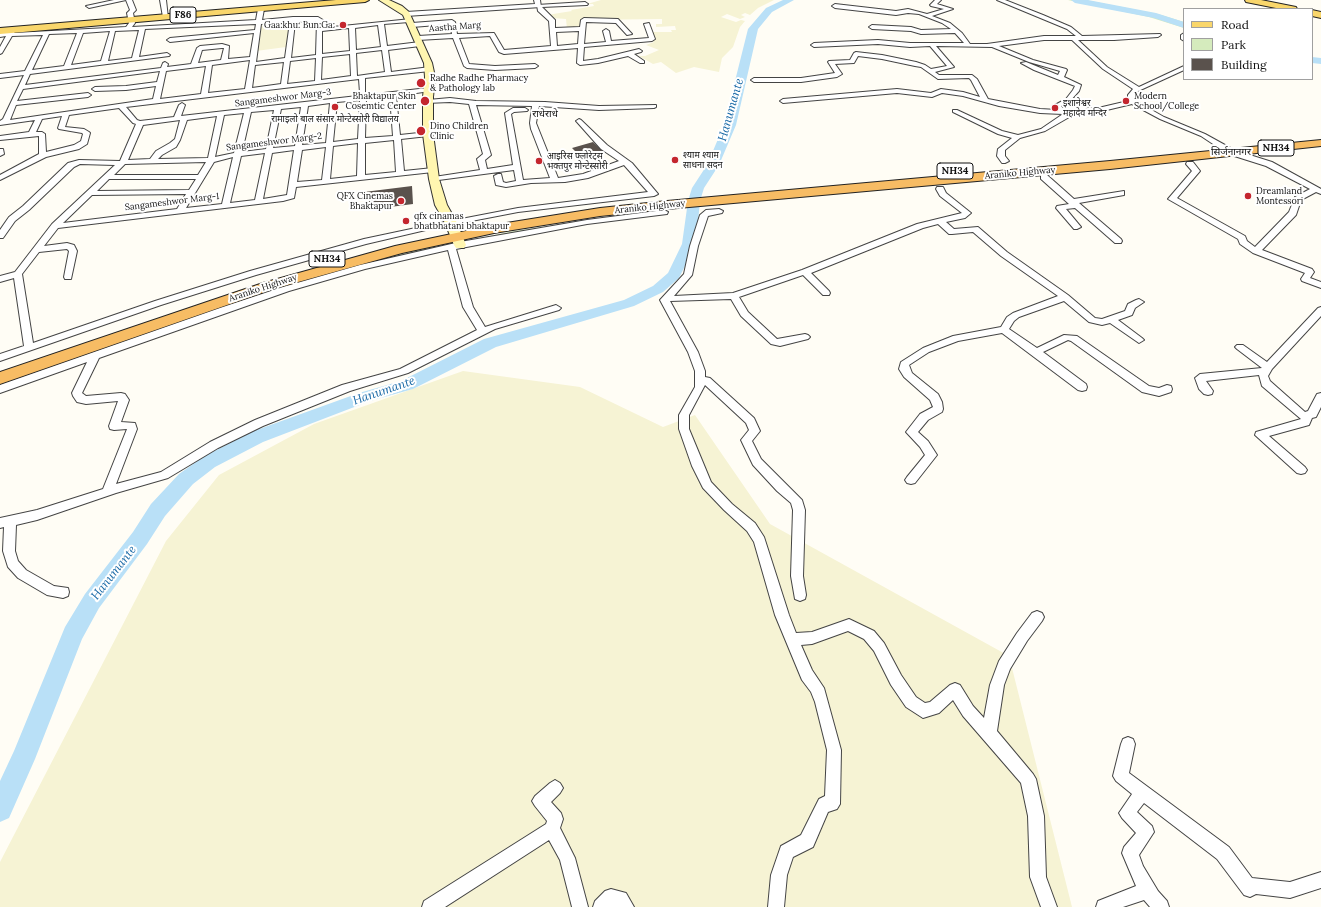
<!DOCTYPE html>
<meta charset="utf-8">
<style>
body{margin:0}
#map{position:relative;width:1321px;height:907px;overflow:hidden;background:#fffdf5;font-family:Lora,serif}
canvas{display:block}
.legend{position:absolute;left:1183px;top:8px;width:130px;height:72px;box-sizing:border-box;background:#fff;border:1px solid #a0a0a0;margin:0;padding:5px 7px;list-style:none;font-size:12px;color:#111}
.legend li{display:flex;align-items:center;gap:8px;height:20px}
.legend b{width:20px;border:1px solid #a0a0a0}
</style>
<div id="map">
<canvas width="1321" height="907"></canvas>
<ul class="legend">
<li><b style="height:5px;background:#f9d66b"></b>Road</li>
<li><b style="height:11px;background:#d5ebbd"></b>Park</li>
<li><b style="height:11px;background:#5a524d"></b>Building</li>
</ul>
</div>
<script>
const context = document.querySelector('canvas').getContext('2d');
context.lineJoin = 'round';
function paint(path, color) { context.fillStyle = color; context.fill(path, 'evenodd'); }
const shape = rows => new Path2D(rows.map(r => 'M' + r).join(''));
function strokePath(path, color, width, dash) { context.strokeStyle = color; context.lineWidth = width; context.lineCap = dash ? 'butt' : 'round'; context.setLineDash(dash || []); context.stroke(path); }
function label(font, color, halo, rows, align = 'center') {
  context.font = font + ' Lora,"Noto Sans Devanagari",serif'; context.lineWidth = 4; context.setLineDash([]); context.textBaseline = 'middle'; context.strokeStyle = halo; context.fillStyle = color; for (const [text, x, y, turn = 0] of rows) {
    context.save(); context.translate(x, y); context.rotate((+turn || 0) * Math.PI / 180); context.textAlign = isNaN(turn) ? turn : align; if (halo) context.strokeText(text, 0, 0); context.fillText(text, 0, 0); context.restore();
  }
}
const farmland = shape([
 [601,0,774,0,758,8,750,15,745,13,741,15,745,17,740,19,727,14,721,17,736,22,741,20,745,21,740,27,733,47,722,58,719,72,694,67,676,73,661,62,653,64,639,56,645,56,659,50,646,45,654,42,651,40,652,32,672,32,671,30,676,30,675,26,656,27,656,24,662,24,662,19,584,20,581,28,567,29,566,19,552,18,547,15,572,11,571,10,594,6,593,4,587,4],
 [290,22,286,47,256,51,261,23],
 [463,371,580,387,663,427,695,415,770,524,1009,656,1072,907,0,907,0,862,166,541,219,475,314,424]
]);
const green = shape([
 [1068,0,1085,0,1158,14,1184,22,1184,28,1149,17],
 [659,210,661,211,583,221,466,241,514,231],
 [436,246,436,248,375,263,0,386,0,384,264,291,375,260]
]);
const river = shape([
 [783,0,794,0,772,12,758,29,736,125,719,165,704,188,700,201,696,244,679,278,663,292,634,306,496,347,413,389,370,401,263,442,215,467,193,484,165,516,147,544,99,608,82,639,35,759,9,818,0,822,0,781,14,751,65,627,85,594,133,532,151,504,179,474,203,457,251,432,359,393,401,381,484,339,624,300,653,286,668,273,682,244,688,201,692,188,707,165,724,125,748,29,766,8,783,0],
 [1071,0,1088,0,1156,13,1184,22,1184,28,1154,18,1075,3,1071,0],
 [1312,57,1321,58,1321,64,1312,63,1312,57]
]);
const building = shape([
 [593,142,605,153,584,160,572,148],
 [412,186,413,204,367,210,368,203,364,204,364,192]
]);
const minor = shape([
 [114,0,126,0,89,8,86,6,114,0],
 [126,0,132,0,136,10,133,13,135,23,132,27,256,20,258,9,261,7,264,9,262,20,293,17,318,17,323,20,323,28,411,19,411,21,409,22,384,24,387,46,420,42,423,44,420,46,388,50,391,72,430,67,433,69,430,71,365,78,365,94,360,93,359,79,126,107,137,120,140,121,174,117,179,105,182,103,185,105,181,116,428,88,431,90,430,91,396,96,400,135,428,132,431,134,428,136,401,139,404,171,433,168,437,170,433,172,296,187,294,198,283,201,58,228,44,246,67,243,74,245,77,251,71,279,65,279,64,277,69,251,67,249,39,252,22,274,33,343,155,301,250,271,364,239,430,225,518,208,648,192,624,165,588,178,565,182,531,183,506,187,496,185,494,176,498,174,501,174,503,182,506,183,516,181,514,170,431,181,431,177,434,177,480,170,477,159,483,154,469,104,450,102,426,103,426,101,428,100,450,98,476,101,545,102,599,106,656,105,656,107,654,108,599,110,539,106,536,123,558,178,583,174,619,161,601,149,577,122,576,121,579,119,581,120,607,145,632,163,658,194,654,196,518,212,430,229,366,244,256,275,161,305,0,361,0,354,24,346,14,278,0,282,0,276,15,272,52,224,115,165,80,164,74,167,29,210,15,221,3,238,0,238,0,230,9,217,23,206,68,163,79,160,120,161,136,124,133,123,119,108,69,115,65,127,84,129,89,132,90,133,87,144,79,149,46,157,0,180,0,175,39,154,39,136,0,140,0,136,29,132,35,120,0,125,0,121,3,119,24,75,0,78,0,74,25,71,43,35,12,36,2,53,0,54,0,47,6,36,0,37,0,33,8,33,13,28,16,30,14,33,126,27,129,23,127,13,130,10,126,0],
 [317,21,316,55,291,58,295,22,317,21],
 [290,22,285,58,256,62,261,24,290,22],
 [256,24,255,30,170,38,167,40,170,42,254,33,250,57,228,59,229,46,222,44,200,46,197,48,191,64,167,67,168,64,165,62,163,63,161,68,25,85,30,74,169,56,170,55,167,53,139,57,145,29,256,24],
 [378,25,381,47,356,50,355,28,378,25],
 [349,28,350,51,322,54,322,31,349,28],
 [139,30,132,58,108,61,115,31,139,30],
 [110,31,101,61,71,65,83,33,110,31],
 [77,33,64,66,32,70,49,34,77,33],
 [222,48,224,48,221,60,198,63,202,50,222,48],
 [382,50,385,72,357,76,356,53,382,50],
 [350,54,351,76,321,80,322,57,350,54],
 [316,58,315,81,287,84,290,61,316,58],
 [250,60,245,89,208,93,212,65,250,60],
 [284,62,281,84,252,88,255,65,284,62],
 [206,66,201,94,160,99,166,71,206,66],
 [160,71,157,82,126,86,95,87,92,89,95,91,126,90,156,86,153,99,10,120,16,105,88,97,91,95,88,93,17,101,23,89,160,71],
 [390,96,393,136,365,138,366,99,390,96],
 [360,100,358,139,333,142,337,102,360,100],
 [330,103,326,143,302,145,308,106,330,103],
 [476,105,532,106,530,123,531,129,550,178,523,180,511,114,514,112,527,111,528,110,525,108,513,108,505,113,513,165,487,169,485,160,491,155,476,105],
 [301,107,295,146,273,148,281,109,301,107],
 [274,110,266,149,242,152,251,112,274,110],
 [244,113,234,153,215,157,224,115,244,113],
 [62,116,58,128,59,129,82,133,83,134,81,141,74,145,46,152,45,134,42,132,36,132,42,119,62,116],
 [217,116,208,158,158,159,162,155,176,147,180,140,187,120,217,116],
 [180,120,175,139,170,143,156,151,150,159,128,160,143,125,180,120],
 [394,140,396,172,365,175,365,143,394,140],
 [358,143,357,176,330,179,333,146,358,143],
 [326,147,322,180,297,182,302,150,326,147],
 [294,150,287,195,263,199,272,153,294,150],
 [265,153,255,200,230,203,241,156,265,153],
 [233,157,222,204,186,208,214,162,233,157],
 [206,162,198,175,114,175,125,164,206,162],
 [109,179,196,179,189,190,97,191,109,179],
 [186,194,177,209,63,223,92,195,186,194],
 [160,0,166,0,168,18,163,17,160,0],
 [935,0,941,0,937,4,953,9,932,16,950,23,962,33,970,44,987,44,1044,36,1076,36,1067,29,997,0,1005,0,1043,15,1071,27,1082,36,1160,34,1161,35,1158,37,1114,40,1078,40,1107,67,1139,87,1184,66,1184,70,1136,92,1134,95,1134,100,1164,117,1205,134,1234,150,1272,162,1321,189,1321,194,1316,192,1301,200,1296,215,1262,250,1312,269,1314,272,1310,278,1321,282,1321,288,1302,281,1301,279,1305,273,1253,253,1240,244,1238,239,1168,199,1192,171,1186,164,1187,162,1193,162,1200,171,1177,198,1245,236,1247,241,1255,247,1289,212,1295,197,1310,189,1266,166,1228,154,1201,136,1160,119,1132,104,1094,113,1090,112,1071,116,1045,131,1020,138,1005,150,1005,156,1009,161,1005,163,1002,163,997,156,998,149,1012,138,998,134,953,112,953,110,957,110,1002,131,1018,135,1041,129,1063,114,1040,113,999,106,963,96,942,93,932,97,897,93,783,103,780,101,783,99,897,89,931,93,941,89,963,92,980,97,971,80,969,78,938,79,921,67,915,66,882,59,858,56,854,63,835,64,842,74,837,77,801,82,754,82,751,80,754,78,801,78,835,73,828,62,829,61,850,60,854,53,856,52,882,55,916,62,925,65,931,69,947,66,930,46,910,47,878,44,814,47,811,45,814,43,878,40,910,43,964,43,955,33,921,34,911,31,872,29,869,27,872,25,911,27,921,30,951,29,942,23,919,14,908,13,896,15,835,8,832,6,835,4,896,11,908,9,927,14,944,9,931,6,930,5,935,0],
 [1044,40,1072,40,1103,69,1133,89,1128,95,1128,101,1094,109,1090,108,1069,112,1065,111,1061,106,1070,101,1079,91,1081,85,1064,77,1067,70,1066,69,1033,60,999,46,1044,40],
 [936,46,992,47,1029,62,1060,71,1058,75,1026,62,1021,63,1034,70,1075,86,1073,90,1066,99,1055,105,1054,106,1057,110,1040,109,988,99,977,79,972,75,939,75,935,72,954,67,936,46],
 [585,2,588,4,587,5,542,7,555,20,555,28,580,27,581,20,584,18,618,19,632,34,627,35,616,23,586,22,584,44,606,42,603,31,606,29,609,31,611,41,649,38,644,24,649,23,655,39,652,41,584,47,583,61,598,59,639,49,642,51,641,52,634,54,644,61,644,63,640,63,628,56,598,63,580,65,577,63,578,48,504,54,499,52,490,36,459,38,469,64,495,66,535,64,538,66,535,68,495,70,467,68,464,66,453,38,418,40,415,38,418,36,452,34,450,24,412,27,409,25,412,23,452,20,455,22,457,34,494,33,504,50,551,46,549,21,538,11,537,5,585,2],
 [579,31,578,44,557,46,556,32,579,31],
 [1184,33,1184,41,1181,39,1181,35,1184,33],
 [0,149,3,149,4,154,0,156,0,149],
 [1041,175,1047,175,1074,199,1124,191,1124,195,1079,203,1121,239,1122,241,1121,243,1115,243,1075,208,1066,209,1081,227,1077,229,1074,229,1056,208,1057,206,1069,204,1041,179,1041,175],
 [937,187,943,187,946,193,971,213,965,218,946,222,954,229,978,227,1007,252,1068,295,1095,318,1102,319,1125,311,1128,304,1136,300,1139,299,1144,302,1135,308,1132,315,1118,320,1142,338,1144,340,1139,343,1110,323,1102,325,1089,322,1064,301,1019,317,1014,321,1009,329,1037,348,1064,335,1077,336,1149,386,1159,388,1167,385,1171,386,1172,389,1171,392,1159,396,1142,392,1071,341,1068,340,1043,352,1086,384,1087,387,1086,390,1082,391,1078,390,1002,333,958,341,929,352,909,365,912,373,938,394,942,402,943,409,942,412,928,420,918,432,928,441,937,455,915,483,911,484,907,483,905,480,907,477,925,455,920,447,906,432,920,414,933,407,930,400,904,377,899,369,901,362,923,348,953,336,1001,327,1007,317,1013,313,1058,296,1001,256,973,232,952,234,949,234,938,224,923,228,811,273,829,291,830,293,829,295,823,295,803,275,739,297,748,312,777,339,805,334,808,335,810,337,808,339,780,346,771,344,741,316,731,299,670,301,698,352,705,371,705,377,710,378,754,418,760,431,752,441,761,459,802,500,805,510,803,576,806,595,805,599,800,601,795,599,791,576,793,510,791,503,777,491,753,465,741,440,749,430,746,423,705,385,689,415,689,429,711,482,732,504,755,523,764,537,789,615,796,633,812,632,849,619,874,631,884,643,901,675,916,697,925,703,930,702,950,685,955,683,960,685,973,706,984,718,990,685,999,661,1017,633,1032,613,1037,611,1042,613,1044,617,1042,621,1027,641,1010,669,1004,685,997,731,1033,774,1036,779,1044,816,1046,877,1057,907,1041,907,1030,877,1028,816,1021,783,963,716,953,700,939,713,923,718,906,707,891,685,874,651,864,639,848,631,812,644,801,645,812,670,824,688,841,750,840,804,837,809,828,812,813,847,793,857,787,875,784,907,768,907,771,875,781,846,801,835,819,799,825,796,827,750,815,702,811,692,802,680,775,615,754,542,747,531,724,510,703,488,692,466,679,429,679,415,695,387,695,371,688,352,660,300,684,274,690,246,700,215,706,210,719,209,723,211,722,213,708,216,698,246,692,275,674,296,733,293,802,270,917,224,962,213,940,196,936,189,937,187],
 [664,210,668,212,667,214,587,224,456,249,473,307,485,327,556,305,561,308,559,310,495,329,408,373,350,391,263,426,218,448,168,478,116,493,37,520,16,525,15,551,18,561,26,570,54,586,68,588,69,592,68,596,63,598,47,595,18,578,8,567,3,551,4,527,0,528,0,518,37,510,103,489,127,429,114,430,110,429,109,426,118,401,86,404,77,402,73,396,72,393,87,362,0,393,0,385,220,308,283,287,360,265,460,242,587,220,664,210],
 [448,250,463,307,477,330,400,369,342,385,255,420,210,442,161,472,116,484,137,429,135,423,121,422,129,400,125,394,121,393,86,396,82,393,99,358,289,291,365,269,448,250],
 [1321,307,1321,316,1272,369,1268,376,1270,381,1305,412,1308,411,1317,394,1321,393,1321,407,1316,417,1312,418,1309,425,1269,436,1305,467,1307,470,1305,473,1301,474,1297,473,1255,435,1256,432,1301,419,1262,386,1259,375,1206,381,1213,391,1212,394,1208,395,1204,394,1199,389,1195,378,1200,374,1262,368,1237,349,1235,347,1237,345,1243,345,1267,362,1318,308,1321,307],
 [1128,737,1133,739,1135,744,1129,773,1229,847,1252,878,1290,882,1321,872,1321,888,1290,898,1256,894,1250,897,1244,895,1217,859,1144,803,1137,812,1152,826,1154,832,1139,855,1143,866,1158,891,1167,901,1169,907,1150,907,1144,900,1123,907,1096,907,1098,901,1136,886,1122,853,1124,847,1136,833,1122,818,1119,813,1132,794,1116,781,1113,776,1121,744,1123,739,1128,737],
 [555,780,560,783,563,788,560,793,551,802,561,813,563,819,560,828,575,858,588,907,572,907,560,860,549,840,445,907,422,907,424,901,546,824,547,821,535,806,532,801,535,796,550,783,555,780],
 [611,889,626,893,634,907,593,907,595,901,605,891,611,889]
]);
const tertiary = shape([
 [534,0,540,0,541,7,406,16,403,14,406,12,535,4,534,0]
]);
const secondary = shape([
 [379,0,389,0,402,6,409,12,432,63,435,77,433,97,433,134,439,179,447,205,457,223,466,245,464,248,456,248,454,245,445,223,435,205,429,179,423,134,423,97,425,77,424,63,403,15,379,0]
]);
const primary = shape([
 [336,0,369,0,365,2,0,34,0,28,336,0],
 [1245,0,1261,0,1296,7,1297,9,1281,9,1246,2,1245,0],
 [1312,10,1321,12,1321,18,1312,16,1312,10]
]);
const trunk = shape([
 [1321,140,1321,146,1110,169,667,209,600,216,494,233,402,253,273,289,0,384,0,372,263,283,395,246,494,225,600,208,667,201,1110,161,1321,140]
]);
const markers = [
 [343,25,4,"#c4262e"],
 [421,83,5,"#c4262e"],
 [425,101,5,"#c4262e"],
 [1126,101,4,"#c4262e"],
 [335,107,4,"#c4262e"],
 [1055,108,4,"#c4262e"],
 [421,131,5,"#c4262e"],
 [675,160,4,"#c4262e"],
 [539,161,4,"#c4262e"],
 [1248,196,4,"#c4262e"],
 [401,201,4,"#c4262e"],
 [406,221,4,"#c4262e"]
];
const farPoinames = [
 ["Gaa:khu: Bun:Ga:",335,25,"right"],
 ["Radhe Radhe Pharmacy",430,78],
 ["& Pathology lab",430,88],
 ["Bhaktapur Skin",416,96,"right"],
 ["Cosemtic Center",416,106,"right"],
 ["Modern",1134,96],
 ["School/College",1134,106],
 ["इशानेश्वर",1063,103],
 ["महादेव मन्दिर",1063,113],
 ["रामाइलो बाल संसार मोन्टेस्सोरी विद्यालय",335,119,"center"],
 ["Dino Children",430,126],
 ["Clinic",430,136],
 ["श्याम श्याम",683,155],
 ["साधना सदन",683,165],
 ["आइरिस फ्लोरेट्स",547,156],
 ["भक्तपुर मोन्टेस्सोरी",547,166],
 ["Dreamland",1256,191],
 ["Montessori",1256,201],
 ["QFX Cinemas",393,196,"right"],
 ["Bhaktapur",393,206,"right"],
 ["qfx cinamas",414,216],
 ["bhatbhatani bhaktapur",414,226]
];
const farStreetnames = [
 ["Aastha Marg",455,27,-4],
 ["Sangameshwor Marg-3",283,98,-7],
 ["Sangameshwor Marg-2",274,142,-7],
 ["Araniko Highway",1020,173,-5],
 ["Sangameshwor Marg-1",172,202,-7],
 ["Araniko Highway",650,207,-6],
 ["Araniko Highway",263,288,-18]
];
const shields = [
 [183,15,26],
 [1276,148,36],
 [955,171,36],
 [327,259,36]
];
const shieldNames = [
 ["F86",183,15],
 ["NH34",1276,148],
 ["NH34",955,171],
 ["NH34",327,259]
];
const farNeighbourhoodnames = [
 ["राधेराधे",545,114],
 ["सिर्जनानगर",1231,152]
];
const waterNames = [
 ["Hanumante",731,110,-74],
 ["Hanumante",384,391,-19],
 ["Hanumante",114,573,-52]
];
paint(farmland, '#f6f3d4');
paint(green, '#d5ebbd');
paint(river, '#b9e0f7');
paint(building, '#5a524d');
strokePath(minor, '#444', 2);
strokePath(tertiary, '#444', 2);
strokePath(secondary, '#333', 2);
strokePath(primary, '#222', 2);
strokePath(trunk, '#222', 2);
paint(minor, '#fff');
paint(tertiary, '#fff');
paint(secondary, '#fff6b0');
paint(primary, '#f9d66b');
paint(trunk, '#f7bc64');
for (const [x, y, r, color] of markers) { const dot = new Path2D(); dot.arc(x, y, r, 0, 2 * Math.PI); context.fillStyle = color; context.fill(dot); strokePath(dot, '#fff', 1.5); }
label('9px', '#111', '#fff', farPoinames, 'left');
label('9px', '#111', '#fff', farStreetnames);
for (const [x, y, w] of shields) { const box = new Path2D(); box.roundRect(x - w / 2, y - 8, w, 16, 3); context.fillStyle = '#fff'; context.fill(box); strokePath(box, '#111', 1); }
label('bold 10px', '#111', null, shieldNames);
label('10px', '#111', '#fff', farNeighbourhoodnames);
label('italic 12px', '#1768a6', '#fff', waterNames);
</script>
